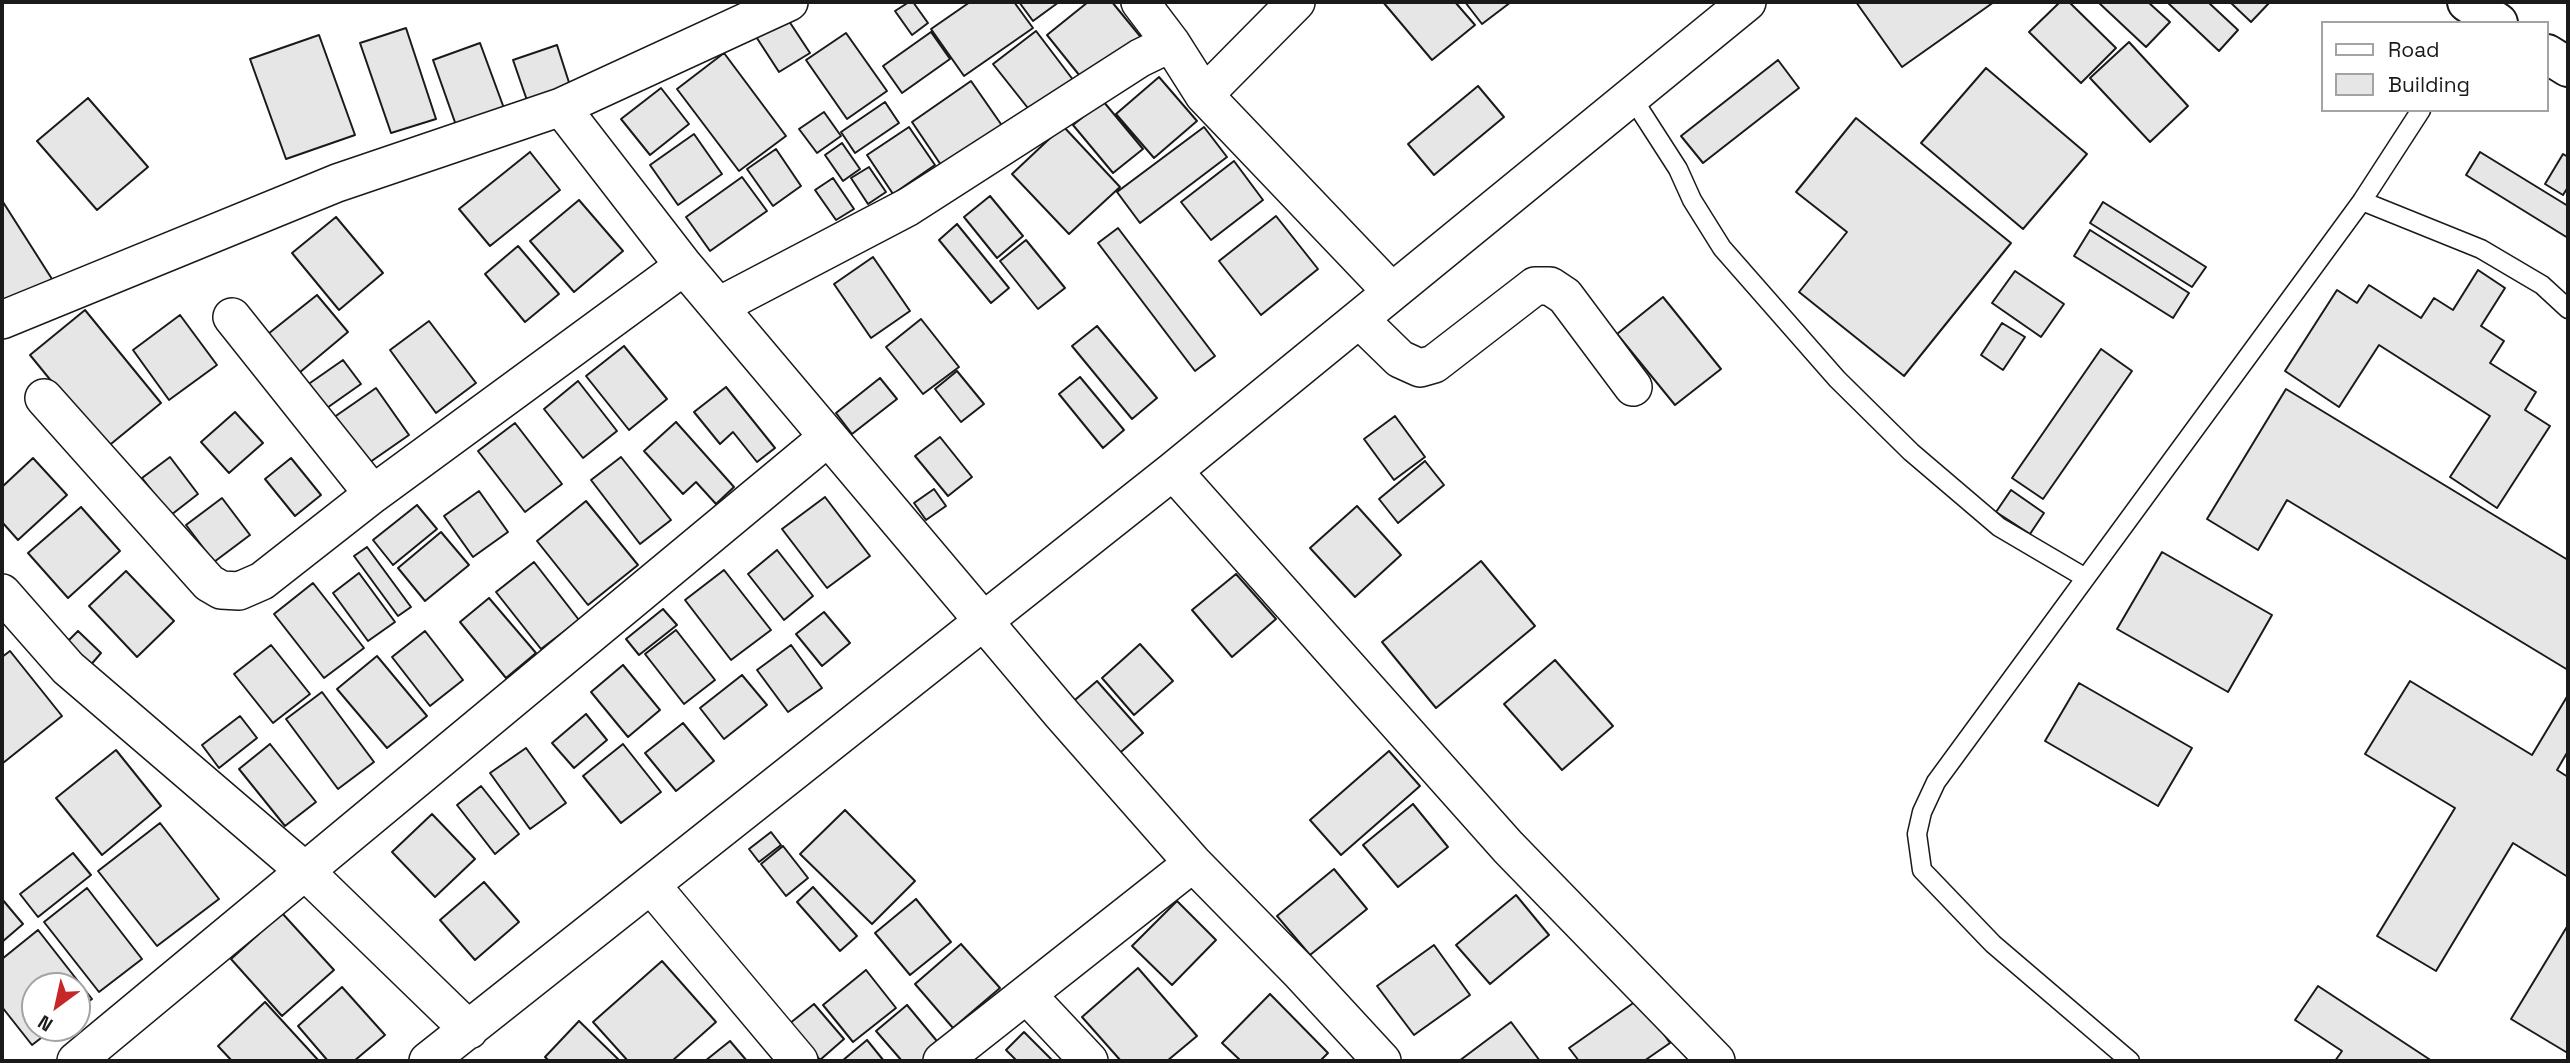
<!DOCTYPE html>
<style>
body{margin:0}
#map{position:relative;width:2570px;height:1063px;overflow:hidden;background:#fff;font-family:"Space Grotesk",sans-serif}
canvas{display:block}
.frame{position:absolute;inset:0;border:4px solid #1a1a1a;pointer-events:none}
.legend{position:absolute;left:2321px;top:21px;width:228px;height:91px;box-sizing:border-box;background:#fff;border:2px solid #a3a3a3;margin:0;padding:9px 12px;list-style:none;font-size:21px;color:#1a1a1a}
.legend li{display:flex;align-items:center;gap:14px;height:35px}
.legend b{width:35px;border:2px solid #a3a3a3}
.north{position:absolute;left:21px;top:972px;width:70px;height:70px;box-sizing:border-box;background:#fff;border:2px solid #a3a3a3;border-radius:50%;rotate:213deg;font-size:19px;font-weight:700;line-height:28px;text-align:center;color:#1a1a1a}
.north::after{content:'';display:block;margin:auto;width:24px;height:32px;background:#c62828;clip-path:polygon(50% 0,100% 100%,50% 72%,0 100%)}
</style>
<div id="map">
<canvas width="2570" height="1063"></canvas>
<div class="frame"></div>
<ul class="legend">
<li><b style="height:9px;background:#fff"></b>Road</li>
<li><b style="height:19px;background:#e6e6e6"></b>Building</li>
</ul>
<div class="north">N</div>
</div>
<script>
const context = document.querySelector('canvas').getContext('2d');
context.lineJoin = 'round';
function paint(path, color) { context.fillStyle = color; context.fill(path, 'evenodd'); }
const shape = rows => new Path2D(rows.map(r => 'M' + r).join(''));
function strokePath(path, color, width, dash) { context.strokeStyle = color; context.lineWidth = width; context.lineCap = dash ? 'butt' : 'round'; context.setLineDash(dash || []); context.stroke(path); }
const building = shape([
 [909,2,913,2,928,23,912,35,895,11,909,2],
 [970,2,1014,2,1033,28,964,76,931,29,970,2],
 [1019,2,1059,2,1033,21,1019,2],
 [1088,2,1112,2,1144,41,1088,86,1047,35,1088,2],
 [1383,2,1455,2,1475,25,1432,60,1383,2],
 [1465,2,1511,2,1482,24,1465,2],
 [1856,2,1994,2,1902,67,1856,2],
 [2060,2,2069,2,2116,48,2081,83,2029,32,2060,2],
 [2098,2,2148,2,2170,22,2146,47,2098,2],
 [2167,2,2208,2,2238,30,2219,51,2167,2],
 [2230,2,2270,2,2251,22,2230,2],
 [781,9,810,53,779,72,751,29,781,9],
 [406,28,436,119,391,133,360,43,406,28],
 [1036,31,1077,85,1035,117,993,64,1036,31],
 [931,32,950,59,902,93,883,66,931,32],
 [846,33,887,91,847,119,806,60,846,33],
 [319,35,355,135,286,159,250,59,319,35],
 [2129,42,2188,106,2150,142,2090,78,2129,42],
 [480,43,505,111,457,128,433,60,480,43],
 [557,45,573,95,530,109,513,60,557,45],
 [724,53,786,136,739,171,677,89,724,53],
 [1778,60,1799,88,1703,163,1681,136,1778,60],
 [1986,68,2087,154,2023,229,1921,143,1986,68],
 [1159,77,1197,121,1154,158,1116,114,1159,77],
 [971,81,1003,127,943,168,912,122,971,81],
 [1478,86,1504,117,1434,175,1408,144,1478,86],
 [661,88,689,124,650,155,621,119,661,88],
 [88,98,148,167,97,210,37,141,88,98],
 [1103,101,1143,149,1113,173,1073,125,1103,101],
 [885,102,899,123,855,153,841,132,885,102],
 [824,112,841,136,817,153,799,129,824,112],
 [1856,118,2011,243,1904,376,1799,292,1847,232,1796,192,1856,118],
 [1063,126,1120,187,1069,234,1012,174,1063,126],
 [909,127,935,165,893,194,867,155,909,127],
 [1204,127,1227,157,1140,223,1117,192,1204,127],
 [694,134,722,174,678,205,650,165,694,134],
 [842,143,860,169,843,181,825,155,842,143],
 [776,149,801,186,773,206,747,169,776,149],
 [530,152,560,190,490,246,459,209,530,152],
 [2480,152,2568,206,2568,238,2466,175,2480,152],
 [2563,154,2568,157,2568,187,2563,195,2545,184,2563,154],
 [1234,161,1263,200,1211,240,1181,202,1234,161],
 [869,167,886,192,868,204,851,178,869,167],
 [742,177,767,211,710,251,686,217,742,177],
 [833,178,854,209,836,220,815,190,833,178],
 [990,196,1023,236,997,258,964,217,990,196],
 [579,200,623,251,574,292,530,241,579,200],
 [3,202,52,279,3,310,2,308,3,202],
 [2103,202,2206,267,2192,287,2090,223,2103,202],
 [1276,216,1318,269,1261,315,1219,261,1276,216],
 [336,217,383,273,339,310,292,253,336,217],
 [957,224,1009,288,991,303,939,240,957,224],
 [1118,228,1215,356,1195,371,1098,243,1118,228],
 [2090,230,2189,293,2173,318,2074,256,2090,230],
 [1026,240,1065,288,1038,309,1000,261,1026,240],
 [518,246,559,294,525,322,485,274,518,246],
 [873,257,910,311,871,338,834,284,873,257],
 [2478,270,2505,288,2481,326,2504,341,2490,363,2536,392,2525,410,2550,426,2497,508,2450,477,2490,416,2379,345,2339,407,2285,371,2337,290,2357,303,2369,285,2421,318,2434,298,2453,310,2478,270],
 [2015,271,2064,304,2041,337,1992,303,2015,271],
 [317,295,348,332,299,373,268,334,317,295],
 [1663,297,1721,369,1675,405,1617,334,1663,297],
 [85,310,161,403,106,448,30,355,85,310],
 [180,315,217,365,169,400,133,350,180,315],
 [921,319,959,367,923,394,886,347,921,319],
 [429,321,476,383,436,413,390,350,429,321],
 [2002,323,2025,337,2003,370,1981,355,2002,323],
 [1097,326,1157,398,1132,419,1072,346,1097,326],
 [624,346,667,399,629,430,586,376,624,346],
 [2101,349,2132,371,2043,499,2012,478,2101,349],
 [343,360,361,384,317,415,300,390,343,360],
 [957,371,984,404,961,422,935,389,957,371],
 [1080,377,1124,430,1103,448,1059,394,1080,377],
 [880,378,897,399,852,434,836,413,880,378],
 [578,381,617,431,583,458,544,409,578,381],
 [726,387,775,448,757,462,733,432,720,444,694,412,726,387],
 [376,388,409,435,363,467,330,420,376,388],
 [2286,389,2568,560,2568,670,2287,500,2258,550,2207,519,2286,389],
 [235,412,263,443,229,473,201,442,235,412],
 [1395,416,1425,457,1394,480,1364,439,1395,416],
 [676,422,734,487,716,504,696,482,683,494,644,451,676,422],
 [515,423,562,484,525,512,478,451,515,423],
 [940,437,972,477,948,496,915,456,940,437],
 [170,457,198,494,171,515,142,478,170,457],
 [621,457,671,520,640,544,591,480,621,457],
 [33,458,67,495,18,540,2,522,2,487,33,458],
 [291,458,321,495,295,516,265,479,291,458],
 [1425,461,1444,485,1398,523,1379,499,1425,461],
 [934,489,946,506,926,520,914,503,934,489],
 [2011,490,2044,513,2030,534,1996,512,2011,490],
 [479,491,508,532,473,557,444,516,479,491],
 [825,497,870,556,827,588,782,529,825,497],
 [222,498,250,535,214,562,186,525,222,498],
 [586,501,638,565,588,605,537,541,586,501],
 [417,505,437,529,393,565,373,540,417,505],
 [1357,506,1401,555,1355,597,1310,548,1357,506],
 [81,507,120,551,68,598,28,553,81,507],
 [441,532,469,565,425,601,398,568,441,532],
 [367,547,411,607,398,616,354,556,367,547],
 [777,550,813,596,784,620,748,574,777,550],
 [2162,552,2272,615,2228,692,2117,629,2162,552],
 [1481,561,1535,626,1436,708,1382,642,1481,561],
 [534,562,579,620,541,649,496,592,534,562],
 [724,570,771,630,731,660,685,600,724,570],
 [126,571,174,621,137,657,89,606,126,571],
 [359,573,395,622,368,641,333,593,359,573],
 [1236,574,1276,619,1232,657,1192,610,1236,574],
 [313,583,364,648,324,678,274,614,313,583],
 [489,598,536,653,506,678,460,622,489,598],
 [663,609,677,625,639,655,626,639,663,609],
 [824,612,850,643,822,666,796,634,824,612],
 [676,630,715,680,684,704,645,654,676,630],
 [78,631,101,653,89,667,65,644,78,631],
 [425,631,463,680,430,706,392,657,425,631],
 [1140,644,1173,681,1134,715,1102,678,1140,644],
 [271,645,310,694,273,723,234,674,271,645],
 [791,645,822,688,788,712,757,670,791,645],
 [10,651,62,716,3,763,2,657,10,651],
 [377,656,427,716,387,748,337,689,377,656],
 [1555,660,1613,726,1562,770,1504,704,1555,660],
 [623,665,660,710,628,737,591,692,623,665],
 [742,675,767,705,724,739,700,708,742,675],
 [1097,681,1143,733,1115,757,1069,705,1097,681],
 [2410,681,2532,755,2568,695,2568,751,2557,770,2568,777,2568,877,2513,843,2436,971,2377,936,2455,808,2365,754,2410,681],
 [2079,683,2192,748,2158,806,2045,741,2079,683],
 [322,692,374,762,338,789,286,719,322,692],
 [586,714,607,740,574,768,552,743,586,714],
 [240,716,257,738,219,768,202,745,240,716],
 [683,723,714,761,676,791,645,753,683,723],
 [270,744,316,802,285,826,239,769,270,744],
 [623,744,661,792,621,823,583,776,623,744],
 [526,748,566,803,530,829,490,773,526,748],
 [116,750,161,806,102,855,56,798,116,750],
 [1389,751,1420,786,1341,855,1310,820,1389,751],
 [481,786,519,834,495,854,457,805,481,786],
 [1413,804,1448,847,1398,887,1363,845,1413,804],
 [845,810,915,881,872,924,800,854,845,810],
 [432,814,475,859,435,897,392,852,432,814],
 [160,823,219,899,157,946,98,871,160,823],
 [771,832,781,845,759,862,749,849,771,832],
 [783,846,808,878,786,896,761,864,783,846],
 [73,853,91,875,38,917,20,894,73,853],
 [1334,869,1367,909,1310,955,1277,916,1334,869],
 [484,882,519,922,475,960,440,920,484,882],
 [813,887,857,936,840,951,797,902,813,887],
 [87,888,142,959,99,992,44,922,87,888],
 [1516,895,1549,935,1490,984,1456,945,1516,895],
 [2,899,23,924,2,942,2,899],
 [916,899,951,942,910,975,875,933,916,899],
 [1177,901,1216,940,1172,985,1132,946,1177,901],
 [282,913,334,970,282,1016,231,959,282,913],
 [2568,925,2568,1049,2566,1052,2511,1019,2568,925],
 [38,930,92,999,77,1010,77,986,35,986,35,1028,54,1028,32,1045,2,1007,2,959,38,930],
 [961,944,1000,988,953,1028,915,984,961,944],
 [1434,945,1470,995,1414,1035,1377,986,1434,945],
 [662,961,716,1022,672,1061,628,1061,593,1022,662,961],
 [1138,968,1197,1036,1167,1061,1121,1061,1082,1017,1138,968],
 [866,970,896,1008,853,1042,823,1005,866,970],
 [2318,986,2432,1061,2335,1061,2342,1051,2295,1020,2318,986],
 [342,987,385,1035,354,1061,328,1061,298,1026,342,987],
 [1270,994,1328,1053,1320,1061,1241,1061,1222,1043,1270,994],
 [1639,999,1670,1043,1644,1061,1579,1061,1569,1048,1639,999],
 [265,1002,319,1061,232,1061,218,1046,265,1002],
 [814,1004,844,1039,820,1060,789,1024,814,1004],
 [907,1005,941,1046,923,1061,902,1061,876,1031,907,1005],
 [579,1021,620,1061,549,1061,545,1057,579,1021],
 [1511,1022,1540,1061,1459,1061,1511,1022],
 [1024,1032,1053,1061,1017,1061,1006,1050,1024,1032],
 [867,1040,884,1061,842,1061,867,1040],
 [730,1041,747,1061,705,1061,730,1041]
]);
const lane = shape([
 [1631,96,1678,169,1692,200,1722,248,1837,379,1911,452,1999,527,2084,577],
 [2362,201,2481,249,2542,285,2568,309],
 [2130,1061,1993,944,1922,870,1917,834,1922,812,1936,782,2362,201,2421,110]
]);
const street = shape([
 [1140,2,1171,43,1204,95,1391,291],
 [1204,95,1296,2],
 [561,107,684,266,1061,713,1193,863,1299,971,1382,1061],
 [719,306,908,207,1140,58,1171,43],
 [232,317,373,494],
 [2,320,337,183,561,107,789,2],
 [1360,320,1400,359,1420,368,1434,364,1535,286,1550,286,1565,296,1633,387],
 [44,398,209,583,221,590,239,591,262,581,373,494,684,266],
 [1173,471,1508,847,1716,1061],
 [2,593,68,668,306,872,469,1030],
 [651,885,799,1061],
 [1027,995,1089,1061],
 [76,1061,827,438],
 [428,1061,1173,471,1747,2],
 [942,1061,1193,863]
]);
const secondary = shape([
 [2467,2,2498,23],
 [2547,54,2568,67]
]);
paint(building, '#e6e6e6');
strokePath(building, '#1a1a1a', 2);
strokePath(lane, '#1a1a1a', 21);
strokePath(street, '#1a1a1a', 40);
strokePath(secondary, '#1a1a1a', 42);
strokePath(lane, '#fff', 18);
strokePath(street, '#fff', 37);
strokePath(secondary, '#fff', 38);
</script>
